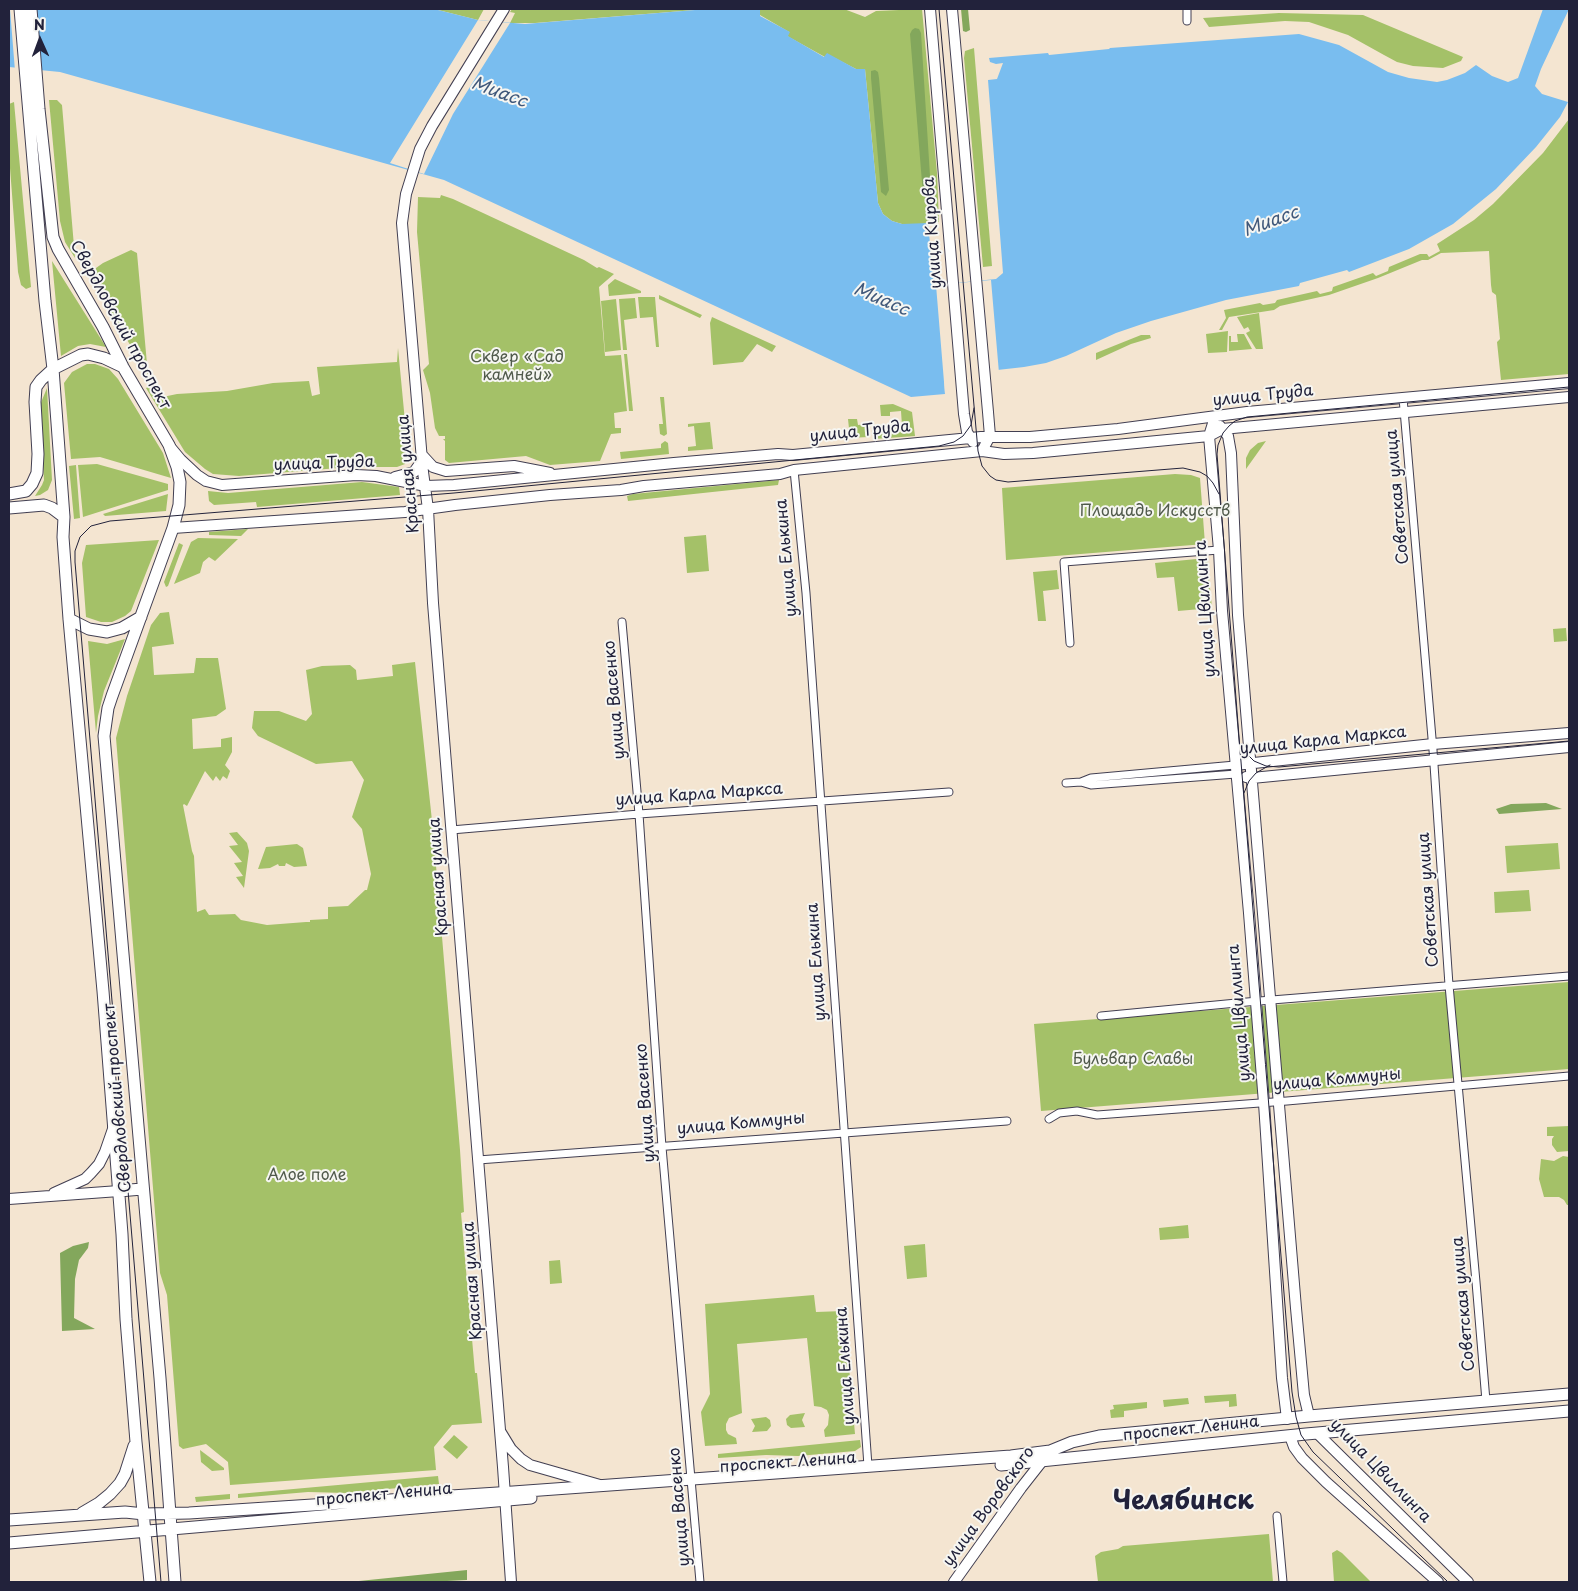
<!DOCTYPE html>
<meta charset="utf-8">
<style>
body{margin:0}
#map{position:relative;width:1578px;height:1591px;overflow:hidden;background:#f4e5d1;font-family:"Playpen Sans",sans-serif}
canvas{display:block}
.frame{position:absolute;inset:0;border:10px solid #22223b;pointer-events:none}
.north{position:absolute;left:15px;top:15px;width:50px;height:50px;-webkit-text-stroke:4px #f6f6f2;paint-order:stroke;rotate:358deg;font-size:14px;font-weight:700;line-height:20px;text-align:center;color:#22223b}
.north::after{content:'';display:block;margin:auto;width:18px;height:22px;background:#22223b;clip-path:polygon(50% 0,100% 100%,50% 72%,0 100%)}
</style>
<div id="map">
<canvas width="1578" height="1591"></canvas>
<div class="frame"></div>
<div class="north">N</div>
</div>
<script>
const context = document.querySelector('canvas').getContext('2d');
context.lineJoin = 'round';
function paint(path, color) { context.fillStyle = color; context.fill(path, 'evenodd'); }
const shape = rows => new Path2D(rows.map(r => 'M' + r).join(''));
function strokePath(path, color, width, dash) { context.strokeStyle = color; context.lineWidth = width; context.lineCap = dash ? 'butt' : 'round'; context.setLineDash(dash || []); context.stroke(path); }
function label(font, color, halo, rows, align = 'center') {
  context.font = font + ' "Playpen Sans",sans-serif'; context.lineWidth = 4; context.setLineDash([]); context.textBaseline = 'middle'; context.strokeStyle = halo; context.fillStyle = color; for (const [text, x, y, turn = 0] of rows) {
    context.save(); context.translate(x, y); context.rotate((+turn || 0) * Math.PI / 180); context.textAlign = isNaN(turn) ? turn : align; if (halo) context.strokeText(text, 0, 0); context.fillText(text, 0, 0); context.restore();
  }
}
const green = shape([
 [434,9,484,9,478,20],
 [512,9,707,9,535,23,510,23,515,13,510,12],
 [760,9,844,9,865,17,876,11,922,9,937,173,939,222,915,225,902,224,892,221,883,214,878,203,865,69,856,69,827,54,825,57,787,36,789,32,760,15],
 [1279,13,1363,15,1463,57,1461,61,1443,68,1413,66,1397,62,1384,55,1348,35,1309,22,1285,21,1209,27,1203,18],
 [974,48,992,266,983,267,964,58,965,51],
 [49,100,57,100,62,105,75,258,65,242,60,221],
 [14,102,31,287,26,289,21,285,18,272,9,155,9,104],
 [1569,119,1569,374,1501,380,1497,342,1500,339,1496,295,1492,292,1491,285,1489,251,1441,253,1428,260,1422,260,1378,278,1329,295,1280,306,1274,310,1229,317,1222,330,1219,330,1226,318,1224,310,1260,303,1263,305,1275,303,1277,300,1317,291,1320,294,1332,291,1333,287,1373,273,1376,276,1388,271,1389,267,1420,254,1427,254,1429,257,1440,251,1437,244,1474,220,1493,204,1543,153],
 [441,195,453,199,584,260,597,268,599,267,614,274,599,287,605,356,621,355,627,411,614,413,615,428,621,428,621,433,611,434,600,461,550,465,526,456,449,463,445,460,445,441,443,439,445,439,445,436,439,436,435,428,430,393,423,370,429,364,417,232,418,197,440,198],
 [131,250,137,253,148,375,98,291,93,279,94,273,96,268,103,263],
 [52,261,106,347,90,344,78,346,61,356],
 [615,279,641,291,641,293,609,296,608,285],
 [659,295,702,315,700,318,659,299],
 [638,297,655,297,659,347,656,347,653,317,640,318],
 [635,298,637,318,624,320,627,350,623,350,619,299],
 [616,299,621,350,605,352,601,301],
 [1259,313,1263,349,1256,349,1246,333,1250,331,1248,327,1244,329,1237,317],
 [712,317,776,346,772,352,757,344,743,362,713,365,710,323],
 [1228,331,1227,352,1208,353,1206,334],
 [1237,334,1244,334,1252,349,1229,351,1229,336,1231,336,1231,342,1238,342],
 [1141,335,1150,335,1151,338,1131,344,1096,360,1096,353],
 [398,348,408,453,405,464,397,467,351,467,239,476,213,474,205,469,185,452,146,388,151,386,158,398,177,394,227,391,273,383,309,381,312,396,320,394,317,367,397,362],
 [624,354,627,354,633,411,629,411],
 [87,364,95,364,109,369,118,379,163,453,171,478,100,457,71,459,64,383,72,372],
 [47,388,52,480,48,490,40,495,35,496,42,485,44,480,40,405],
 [660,397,664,397,667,434,664,436,660,434,659,424,663,424],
 [893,404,912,412,915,436,874,439,874,427,879,427,879,425,891,424,891,427,902,426,901,411,890,412,890,416,881,416,880,405],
 [848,419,857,419,858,425,867,424,868,437,850,438],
 [710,422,713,449,688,451,688,447,696,446,694,426,688,427,688,424],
 [665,441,668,443,669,454,621,459,620,452,661,448,661,444],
 [1266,441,1246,469,1246,458,1250,450,1258,443],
 [97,464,168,484,168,490,83,517,78,465],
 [76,465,80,518,74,519,69,466],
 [1175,474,1191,475,1200,478,1205,544,1006,560,1002,488],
 [779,480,778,485,628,501,627,496,633,494],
 [362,482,399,487,400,495,257,507,256,502,214,505,209,501,208,491,228,493],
 [168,494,166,511,105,516,103,514],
 [248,529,241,536,209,535,209,532],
 [706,535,709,571,687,573,684,537],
 [198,538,238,539,215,561,209,557,203,562,200,573,174,584,191,542],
 [159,540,131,611,125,616,112,622,101,622,86,617,82,563,86,545],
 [179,543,183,545,168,586,166,587,164,582],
 [1207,558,1212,608,1178,611,1174,577,1157,578,1155,563],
 [1057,570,1059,589,1043,591,1046,621,1038,621,1033,572],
 [169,612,174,644,152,647,154,675,194,673,196,658,218,658,226,709,216,716,192,719,193,749,221,747,221,739,232,737,232,752,225,765,230,771,227,779,223,776,220,781,216,776,213,781,205,771,187,806,184,804,183,805,192,851,194,856,197,912,205,909,209,915,235,914,241,920,267,925,306,922,310,922,310,920,328,919,328,907,348,906,365,890,367,890,371,874,362,829,352,817,364,780,352,761,316,764,258,736,252,728,254,711,279,711,306,721,312,714,306,670,322,666,350,665,356,670,357,680,393,676,392,665,415,662,433,830,460,1150,464,1212,461,1213,475,1373,477,1373,482,1423,452,1425,434,1447,436,1470,230,1485,228,1462,206,1444,183,1449,179,1446,167,1295,160,1273,116,738,127,696,151,625,160,613],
 [1566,628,1567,641,1554,642,1553,629],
 [125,639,104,691,98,716,96,733,88,641,107,644],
 [237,832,247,843,249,851,244,888,236,877,243,876,234,863,242,862,229,846,238,845,229,833],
 [1558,843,1560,869,1507,873,1505,846],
 [297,844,303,848,307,866,294,867,286,863,285,866,279,866,278,864,270,868,258,869,266,847],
 [1529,890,1531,911,1495,913,1494,892],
 [1569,982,1569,1069,1041,1111,1034,1024],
 [1569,1126,1569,1151,1557,1152,1552,1145,1552,1139,1554,1136,1547,1136,1547,1127],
 [1563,1156,1569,1157,1569,1205,1567,1205,1564,1200,1559,1197,1544,1197,1539,1179,1541,1159,1554,1161],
 [1188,1225,1189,1238,1160,1240,1159,1228],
 [925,1244,927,1277,907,1279,904,1246],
 [560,1260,562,1283,550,1284,549,1261],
 [814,1295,816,1312,844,1311,855,1434,825,1437,824,1430,828,1425,829,1415,827,1410,821,1407,814,1406,807,1338,737,1344,742,1413,729,1418,726,1424,726,1430,728,1434,736,1438,737,1444,705,1446,701,1412,710,1394,705,1304],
 [1236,1394,1237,1406,1229,1407,1229,1401,1205,1403,1204,1396],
 [1188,1398,1189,1404,1164,1407,1163,1400],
 [1147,1402,1147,1408,1124,1411,1124,1417,1111,1418,1110,1410,1114,1409,1113,1405],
 [805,1413,802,1420,805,1427,791,1428,787,1425,786,1419,790,1415],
 [766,1417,770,1420,771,1426,767,1431,752,1432,755,1426,751,1419],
 [454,1435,468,1447,457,1459,443,1447],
 [860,1440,861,1447,855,1451,798,1456,766,1455,718,1458,718,1454],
 [200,1450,224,1468,224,1470,212,1471,201,1462],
 [438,1476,439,1484,347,1493,308,1492,238,1498,238,1494],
 [230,1494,230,1499,196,1502,195,1497],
 [1269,1534,1273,1582,1098,1582,1095,1556,1101,1552,1118,1549,1123,1546],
 [1337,1550,1342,1553,1371,1582,1334,1582,1332,1553]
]);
const forest = shape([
 [961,9,968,9,970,30,966,32,963,31],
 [915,28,919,29,921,33,931,192,928,197,925,197,923,195,910,34,912,30],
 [875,70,878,72,879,78,889,190,886,196,881,192,871,78,871,71],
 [1546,803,1562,809,1499,814,1496,809,1511,804],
 [89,1242,88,1248,79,1260,75,1279,74,1318,95,1329,62,1331,60,1253,73,1246],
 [467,1570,467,1580,427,1582,349,1582]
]);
const water = shape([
 [9,9,434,9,478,20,525,24,707,9,760,9,760,16,790,32,788,36,824,57,827,53,856,69,865,69,878,203,883,214,892,221,902,224,928,223,934,284,936,285,996,279,1003,273,988,80,997,79,1003,63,996,64,990,62,989,58,1048,53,1049,55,1109,49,1110,48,1299,34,1339,45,1388,72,1409,78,1437,82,1447,80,1465,73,1476,65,1492,76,1508,82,1518,78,1543,9,1569,9,1541,69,1535,86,1542,94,1568,102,1560,117,1536,147,1496,189,1453,224,1409,249,1349,272,1347,270,1300,283,1299,286,1226,300,1151,321,1116,333,1066,356,1046,363,1024,367,944,376,945,394,911,397,444,180,60,72,9,67]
]);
const pier = shape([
 [10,9,36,9,41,73,15,71],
 [478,20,510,23,453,114,424,174,390,163],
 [991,280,999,373,947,378,948,393,945,394,936,285]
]);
const street = shape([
 [1187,9,1187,21],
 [1403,398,1433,750,1449,985,1476,1282,1486,1401],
 [794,470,806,593,868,1466],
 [622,622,639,814,662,1147,700,1582],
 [1070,643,1064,562,1219,550],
 [1081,782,1091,778,1235,765],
 [1066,783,1081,782,1091,785,1236,774],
 [451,830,639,814,949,792],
 [1101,1016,1247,1002,1569,976],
 [1049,1119,1059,1113,1077,1111,1097,1115,1287,1101,1569,1076],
 [478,1160,1007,1121],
 [1277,1516,1283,1582]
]);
const secondary = shape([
 [504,9,432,126,420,149,406,194,402,223,423,472,428,509,433,603,503,1467,511,1582],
 [930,9,964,414,967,432,973,442],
 [952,9,988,412,990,436,982,451],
 [1215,417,1209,436,1219,550,1222,611,1249,913,1264,1103,1282,1378,1287,1419],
 [1220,426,1228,436,1231,453,1238,615,1296,1308,1304,1395,1309,1416],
 [171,448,181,460,197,475,206,481,222,485,356,475,376,476,426,486,454,485,674,463,778,454,793,455,981,437,1030,437,1118,429,1247,412,1569,383],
 [422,455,433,467,446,471,514,466,550,473],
 [395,477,414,472,419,465,421,459],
 [173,528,405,512,455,505,550,495,621,490,644,486,780,474,794,470,982,451,1004,454,1033,453,1209,436,1222,429,1569,397],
 [1235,765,1433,744,1569,733],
 [1246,777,1252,778,1569,747],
 [54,1193,85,1179,91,1173,99,1164,105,1152,113,1129],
 [9,1199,119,1191],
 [500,1431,511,1449,521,1459,530,1465,600,1485],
 [1317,1433,1468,1582],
 [1290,1436,1294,1447,1302,1458,1326,1482,1438,1582],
 [954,1582,1021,1488,1043,1460]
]);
const primary = shape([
 [20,9,45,301,53,369,64,517,63,537,69,619,103,991,122,1234,126,1319,136,1442,150,1582],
 [31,9,39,109,53,237,58,249,103,327,123,367,169,445,177,467,180,482,179,505,173,528,112,696,108,708,104,736,160,1378,175,1582],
 [9,494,26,491,32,484,37,473,38,454,35,402,36,387,41,380,53,369,81,355,88,354,104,358,123,367],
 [9,508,44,505,52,508,64,517],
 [69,619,89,629,107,632,122,628,141,617],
 [119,1191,142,1189],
 [1001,1465,1306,1434,1569,1411],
 [82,1513,99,1503,110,1494,120,1483,125,1474,134,1446],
 [9,1520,125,1512,144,1514,189,1513,513,1492,1011,1456,1050,1451,1072,1442,1099,1436,1309,1416,1569,1394],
 [9,1543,531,1498]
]);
const tram = shape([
 [939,9,978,451,982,466,990,476,996,480,1008,482,1183,468,1200,472,1207,476,1213,483,1219,494],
 [1242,744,1247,754,1254,761,1266,766,1279,767,1569,741],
 [1244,793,1249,781,1256,773,1270,765],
 [161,1582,75,562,75,551,80,537,91,526,110,521,454,493,939,446,954,442,963,436,971,425,974,408],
 [1448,1582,1313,1452,1301,1435,1296,1417,1292,1392,1239,737,1217,454,1218,445,1223,433,1229,426,1235,421,1247,417,1569,387]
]);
const streetNames = [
 ["улица Кирова",933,233,-94],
 ["Свердловский проспект",120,325,61],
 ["улица Труда",1263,396,-6],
 ["улица Труда",860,432,-6],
 ["улица Труда",324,464,-2],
 ["Красная улица",409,474,-95],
 ["Советская улица",1398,497,-95],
 ["улица Елькина",787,558,-95],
 ["улица Цвиллинга",1206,609,-94],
 ["улица Васенко",615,700,-95],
 ["улица Карла Маркса",1323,741,-6],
 ["улица Карла Маркса",699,795,-4],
 ["Красная улица",439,877,-94],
 ["Советская улица",1429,900,-94],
 ["улица Елькина",817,962,-94],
 ["улица Цвиллинга",1240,1013,-95],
 ["улица Коммуны",1337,1080,-5],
 ["Свердловский проспект",118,1098,-95],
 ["улица Васенко",646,1103,-94],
 ["улица Коммуны",741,1124,-5],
 ["Красная улица",473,1281,-94],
 ["Советская улица",1464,1304,-95],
 ["улица Елькина",846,1366,-94],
 ["проспект Ленина",1191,1429,-6],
 ["проспект Ленина",788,1463,-4],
 ["улица Цвиллинга",1380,1471,46],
 ["проспект Ленина",384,1495,-5],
 ["улица Васенко",680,1507,-95],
 ["улица Воровского",989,1507,-54]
];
const parkNames = [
 ["Сквер «Сад",517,358],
 ["камней»",517,376],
 ["Площадь Искусств",1155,512],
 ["Бульвар Славы",1133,1060],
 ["Алое поле",307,1176]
];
const waterNames = [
 ["Миасс",499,93,20],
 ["Миасс",1271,222,-20],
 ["Миасс",881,300,23]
];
const townNames = [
 ["Челябинск",1183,1502]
];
paint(green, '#a4c168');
paint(forest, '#83a75c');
paint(water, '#79bdef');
paint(pier, '#f4e5d1');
strokePath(street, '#423f52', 9);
strokePath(secondary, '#423f52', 12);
strokePath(primary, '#423f52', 13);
strokePath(street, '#fff', 7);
strokePath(secondary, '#fff', 10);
strokePath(primary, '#fff', 11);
strokePath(tram, '#22223b', 1);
label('16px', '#22223b', '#f6f6f2', streetNames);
label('16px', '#505a4b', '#f6f6f2', parkNames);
label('italic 18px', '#40587a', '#f6f6f2', waterNames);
label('bold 26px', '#22223b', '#f6f6f2', townNames);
</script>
